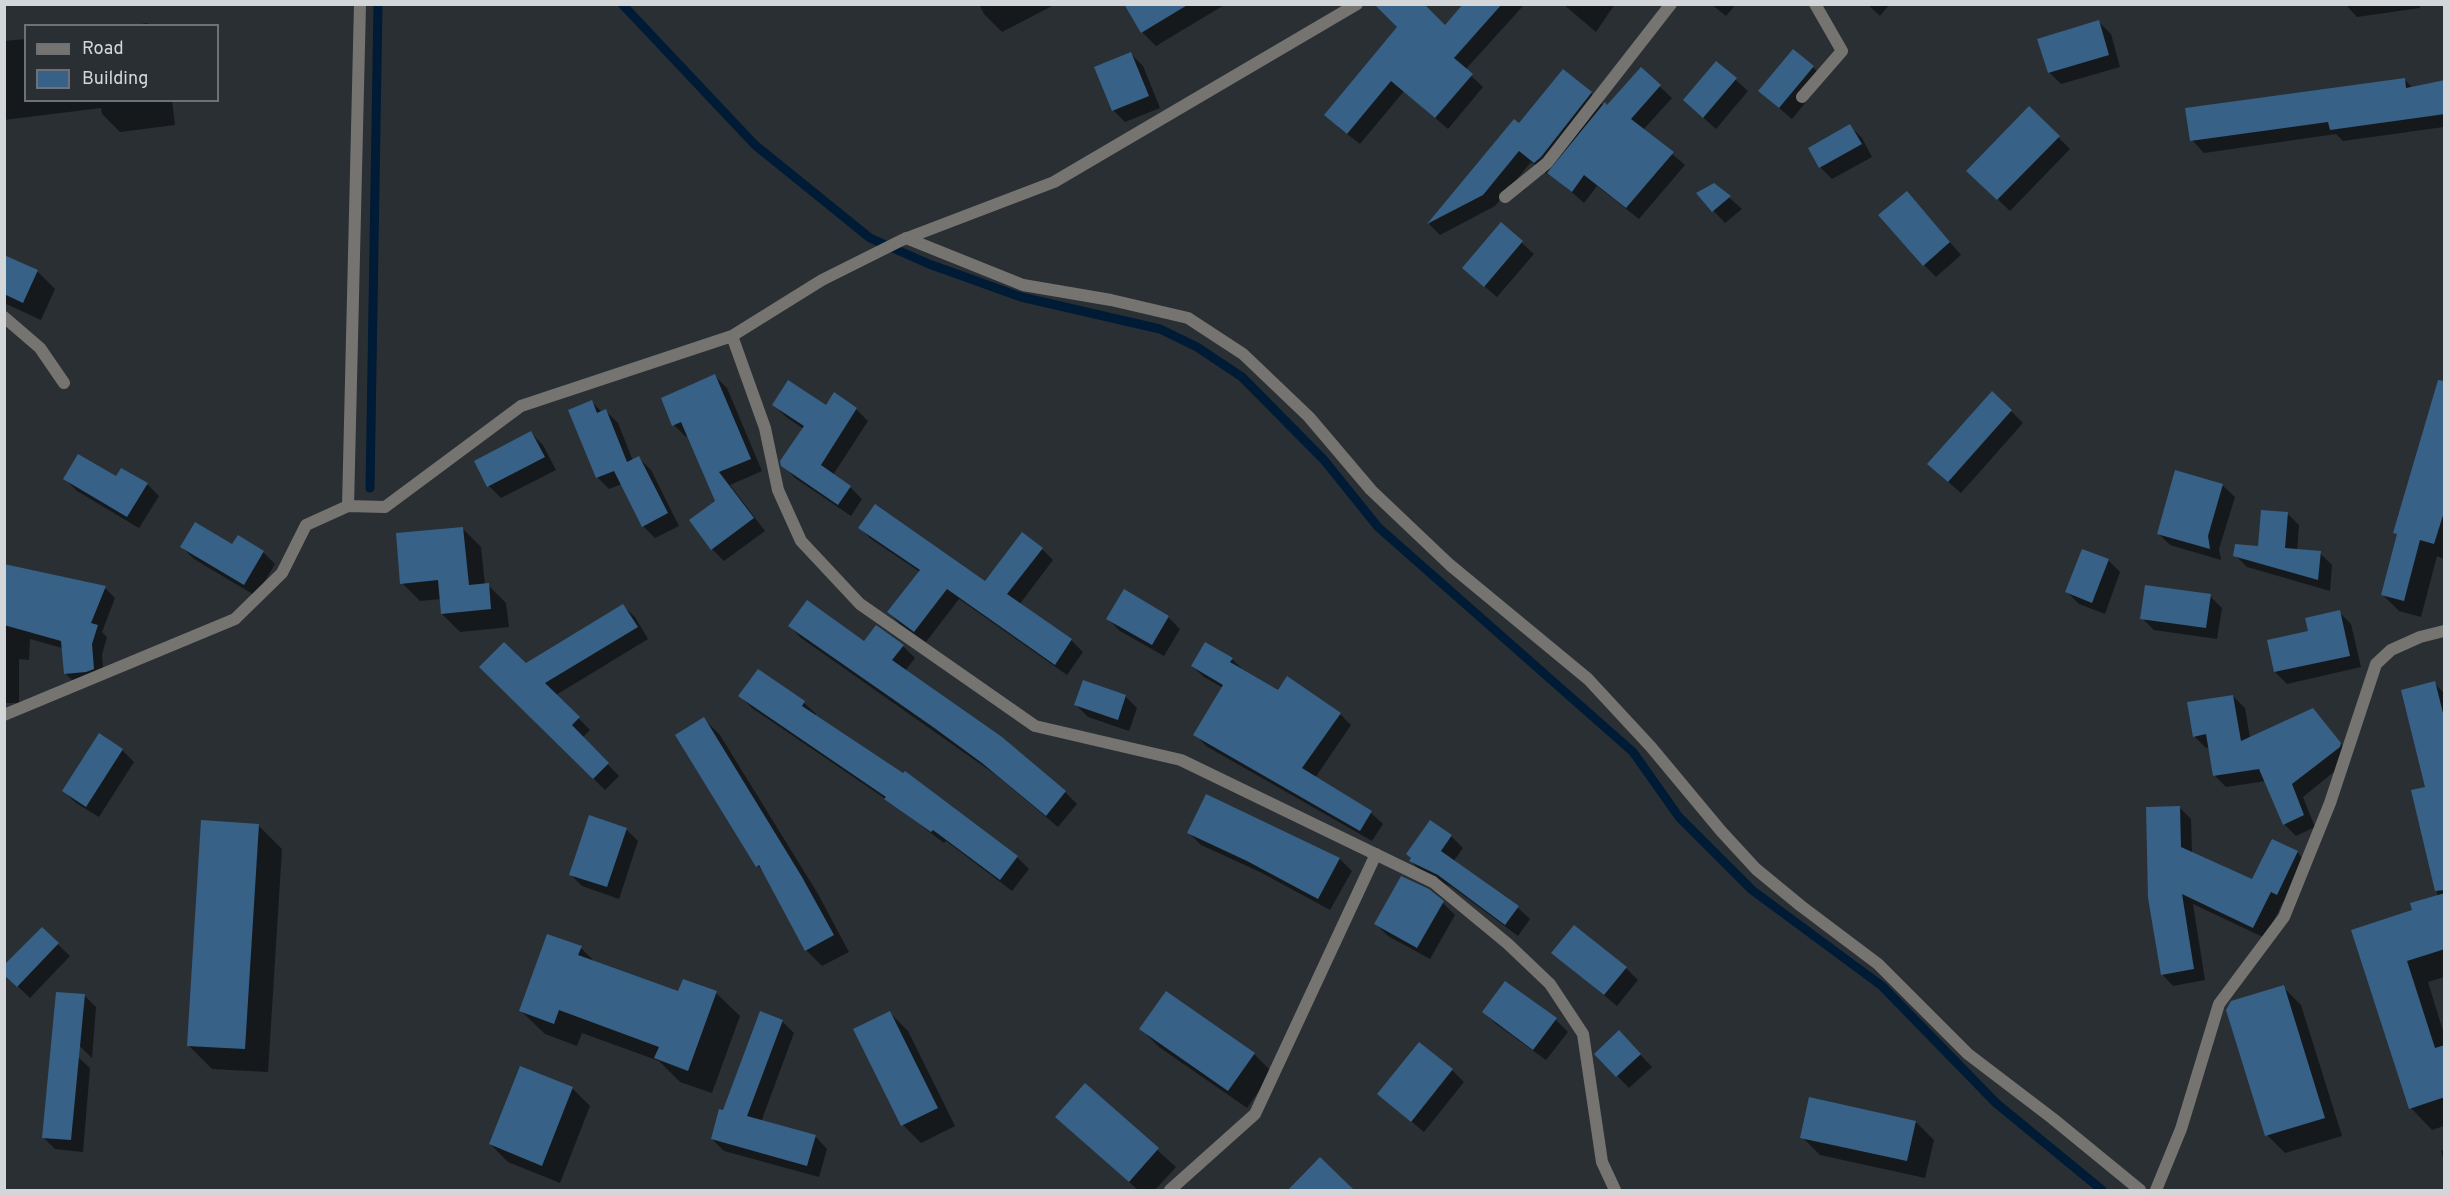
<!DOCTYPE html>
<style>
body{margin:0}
#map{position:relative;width:2449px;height:1195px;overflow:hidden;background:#2a2f34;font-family:Overpass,sans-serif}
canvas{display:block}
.frame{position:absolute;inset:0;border:6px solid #d4d7da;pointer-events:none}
.legend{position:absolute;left:24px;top:24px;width:195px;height:78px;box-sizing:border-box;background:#2a2f34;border:2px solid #6e7276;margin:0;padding:8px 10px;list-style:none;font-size:18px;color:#d4d7da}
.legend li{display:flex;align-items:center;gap:12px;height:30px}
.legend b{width:30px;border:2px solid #6e7276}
</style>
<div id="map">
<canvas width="2449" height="1195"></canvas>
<div class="frame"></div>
<ul class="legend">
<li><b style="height:8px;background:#767471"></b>Road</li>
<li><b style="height:16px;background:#376187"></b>Building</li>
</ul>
</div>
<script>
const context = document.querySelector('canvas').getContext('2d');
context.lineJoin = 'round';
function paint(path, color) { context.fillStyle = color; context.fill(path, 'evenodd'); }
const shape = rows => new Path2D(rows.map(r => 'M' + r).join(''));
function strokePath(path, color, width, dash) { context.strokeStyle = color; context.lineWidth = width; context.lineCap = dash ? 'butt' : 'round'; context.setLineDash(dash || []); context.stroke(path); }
const shadow = shape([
 [979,4,1056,4,1002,32,984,14],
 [1126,4,1226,4,1156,46,1142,32],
 [1465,4,1523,6,1465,70,1483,87,1448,129,1404,91,1360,144,1338,127,1399,27,1445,27],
 [1563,4,1615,4,1596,32],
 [1711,4,1736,4,1726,16],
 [1867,4,1890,4,1880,16],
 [2345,4,2420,4,2420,8,2357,17],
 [2099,22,2111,34,2120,67,2061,84,2049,72],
 [147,23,149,26,129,26],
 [26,39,26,100,172,100,175,125,120,132,102,114,101,108,4,120,4,41],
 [1131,54,1143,66,1160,108,1125,122,1113,110],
 [1717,63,1748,91,1716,129,1697,112],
 [1813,67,1825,79,1792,119,1772,102],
 [1641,69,1672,98,1643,130,1685,165,1639,219,1597,186,1584,203,1549,172,1547,174,1531,162,1495,206,1440,235,1429,224,1514,121,1519,126,1591,93,1604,106,1608,107],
 [2404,79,2413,88,2444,82,2444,127,2343,141,2336,134,2204,153,2192,140],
 [2029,108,2070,149,2010,211,1968,171],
 [1850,126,1862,138,1872,157,1832,179,1820,167],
 [1714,184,1742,209,1725,223,1698,194],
 [1918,205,1961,255,1936,277,1924,265],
 [1501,224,1534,254,1497,297,1476,279],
 [4,257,37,271,55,289,41,320,4,303],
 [715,376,727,388,762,471,730,485,765,531,724,561,712,549,717,501,688,436,686,437,674,425],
 [592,402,602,412,606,411,618,423,633,461,639,458,651,470,679,526,655,538,643,526,622,484,609,489,597,477],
 [2444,402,2444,559,2437,556,2421,617,2399,611,2382,594,2398,535,2395,532],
 [774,405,856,409,868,421,833,475,850,487,862,499,851,516,795,478,783,465,804,429,786,417],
 [2011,411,2023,423,1961,493,1941,476],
 [531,433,543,445,556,470,501,498,489,486,476,462],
 [116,478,147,484,159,496,139,528,77,491,65,479],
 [2222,485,2235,497,2219,549,2221,560,2170,545,2158,533],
 [2287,513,2299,525,2297,551,2320,553,2332,565,2330,591,2247,567,2235,555,2259,548],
 [860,528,985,583,1042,549,1053,560,1019,605,1071,640,1083,652,1067,675,959,599,926,642,900,624,889,612,920,572,871,539],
 [463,529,481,547,485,585,488,585,506,603,509,627,460,632,442,614,441,599,420,601,402,583],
 [233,546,263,552,275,564,256,596,194,559,182,547],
 [2108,560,2120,572,2105,614,2079,604,2067,592],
 [4,584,105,588,115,598,102,632,107,637,102,655,104,679,76,684,65,673,62,648,30,639,29,660,19,659,19,703,4,703],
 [2210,596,2222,608,2217,639,2154,630,2142,618],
 [623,606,635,617,648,639,556,695,590,730,582,738,619,776,605,790,481,667,525,665],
 [2339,612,2351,624,2361,667,2287,684,2275,672,2310,632],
 [1168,617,1180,629,1164,656,1120,631,1108,619],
 [790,626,864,643,903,646,915,658,905,671,1065,792,1077,804,1058,827,996,775,801,638],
 [1232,659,1243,670,1278,692,1340,714,1351,725,1315,778,1371,813,1383,824,1372,841,1206,746,1195,734,1223,688,1204,677,1192,666],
 [2434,683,2444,693,2444,977,2428,982,2444,1034,2444,1126,2432,1130,2411,1108,2353,931,2414,911,2438,897,2413,792,2427,788],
 [740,696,804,703,816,714,815,716,1017,857,1029,869,1012,891,946,841,944,843,890,802,752,708],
 [1125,696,1137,708,1129,731,1088,717,1076,705],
 [2233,696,2245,708,2250,738,2313,710,2352,757,2303,797,2315,827,2296,836,2284,824,2266,781,2226,787,2214,775,2210,747,2206,748,2194,736],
 [704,719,720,735,818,894,849,952,822,966,806,950,765,873,758,866],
 [122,750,134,762,99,817,76,803,64,791],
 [1207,796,1340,859,1352,871,1330,910,1260,872,1201,845,1189,833],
 [2180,808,2191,819,2192,853,2253,881,2297,852,2308,864,2288,905,2283,902,2265,938,2193,904,2205,980,2173,986,2162,974],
 [258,825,282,849,268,1072,212,1069,188,1045],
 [626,829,638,841,619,899,582,886,570,874],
 [1451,836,1463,848,1453,862,1518,908,1530,919,1518,936,1452,887,1423,873,1411,861],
 [1443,903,1455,915,1430,959,1388,936,1376,924],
 [42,929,70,956,30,998,5,974],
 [581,948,596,963,679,993,716,993,740,1016,712,1093,680,1082,659,1061,582,1033,577,1046,545,1034,521,1011],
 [1553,953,1626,968,1638,980,1617,1006],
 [2283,987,2301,1005,2342,1136,2285,1153,2267,1135],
 [84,995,96,1007,92,1058,55,1022],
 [1484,1012,1556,1020,1568,1032,1546,1060,1496,1024],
 [890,1013,908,1031,955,1126,921,1143,903,1125],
 [782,1021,794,1033,761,1122,815,1136,827,1149,819,1177,724,1151,712,1139,724,1112],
 [1141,1029,1254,1054,1272,1072,1247,1108,1159,1047],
 [1630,1044,1652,1067,1629,1088,1596,1054],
 [77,1056,90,1068,83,1152,55,1149,43,1137],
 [1452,1070,1464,1082,1424,1132,1379,1094],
 [1085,1085,1176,1167,1155,1190,1138,1190,1057,1117],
 [572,1088,590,1106,560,1183,508,1162,490,1144],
 [1916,1122,1934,1140,1925,1178,1820,1155,1802,1137],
 [2444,1149,2444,1161,2441,1151]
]);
const stream = shape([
 [622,4,755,145,870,238,929,264,1021,297,1160,329,1197,347,1242,377,1324,460,1378,527,1633,752,1679,817,1752,890,1882,986,1996,1103,2102,1190],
 [370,488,378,4]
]);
const building = shape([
 [1124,4,1189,4,1141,33],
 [1374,4,1424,4,1445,25,1463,4,1502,4,1454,58,1473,74,1435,118,1391,81,1347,134,1324,115,1397,27],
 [2099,20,2109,55,2048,73,2037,39],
 [1793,49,1814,66,1779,108,1758,91],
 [1131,52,1149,96,1112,111,1094,67],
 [1716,61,1737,78,1703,118,1683,100],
 [1641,67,1661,85,1631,119,1674,152,1626,208,1584,175,1572,192,1547,173,1605,102,1607,105],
 [1563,69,1592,92,1541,157,1534,163,1519,151,1483,195,1427,224,1514,119,1519,123],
 [2405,78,2406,88,2445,80,2445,114,2330,130,2328,122,2190,141,2185,108],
 [2029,106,2060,136,1997,200,1966,171],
 [1850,124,1862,144,1819,168,1808,148],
 [1714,183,1731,196,1712,212,1696,193],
 [1907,191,1950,242,1923,266,1878,215],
 [1501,222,1523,241,1484,287,1462,268],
 [4,255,38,270,23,303,4,294],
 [715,374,751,459,719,472,754,518,711,550,689,520,715,501,681,422,672,426,661,398],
 [788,380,826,405,834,392,857,408,821,465,851,486,838,505,781,466,780,461,804,426,772,405],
 [2438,380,2445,381,2445,509,2434,544,2420,540,2404,601,2381,595,2397,534,2393,533],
 [1992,391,2012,410,1948,482,1927,464],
 [592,400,597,413,606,409,627,462,639,456,668,513,642,527,614,471,596,478,568,410],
 [531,431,545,457,487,487,474,461],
 [78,454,116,476,121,468,148,483,127,517,63,479],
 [2175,470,2223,484,2208,536,2210,549,2157,534],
 [875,504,985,581,1022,532,1043,548,1007,594,1072,639,1055,665,947,589,914,632,887,612,920,570,858,528],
 [2261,510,2288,512,2285,548,2321,551,2318,580,2233,556,2235,544,2258,546],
 [195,522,232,544,238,535,264,551,244,585,180,547],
 [463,527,469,585,489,583,491,609,441,614,438,580,400,584,396,533],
 [2082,549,2109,559,2092,603,2065,592],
 [4,564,106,586,91,623,98,625,92,644,94,669,86,672,64,674,61,641,4,625],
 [2145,585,2211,594,2206,628,2140,619],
 [1124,589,1169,616,1152,645,1106,619],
 [807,600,864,641,876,625,904,645,892,660,1002,737,1066,791,1046,816,982,763,933,727,788,626],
 [623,604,638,627,545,683,580,717,572,725,609,763,593,779,479,667,504,642,526,663],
 [2340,610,2350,656,2274,672,2267,640,2308,631,2305,618],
 [1205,642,1233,658,1230,662,1278,690,1287,676,1341,713,1302,768,1372,811,1360,831,1193,735,1223,685,1191,666],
 [758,669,805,701,802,706,903,773,905,771,1018,856,1000,880,933,830,931,832,884,799,886,797,738,696],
 [1083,680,1126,695,1118,720,1074,705],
 [2435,681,2445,721,2445,890,2435,891,2411,790,2425,787,2401,690],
 [2233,695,2241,741,2313,708,2341,743,2340,747,2292,784,2304,815,2283,825,2259,769,2213,776,2206,734,2193,737,2187,702],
 [704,717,802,877,834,935,805,951,759,865,756,867,675,735],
 [99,733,123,749,86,807,62,791],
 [1206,794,1340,858,1318,899,1247,861,1187,833],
 [2180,806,2181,847,2252,879,2272,839,2298,851,2277,895,2271,892,2253,928,2182,894,2194,969,2161,975,2148,898,2146,807],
 [589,815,627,828,607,887,569,875],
 [201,820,259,824,245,1049,187,1046],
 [1430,820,1452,835,1441,851,1519,906,1505,925,1438,875,1409,861,1411,858,1406,854],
 [1401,876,1429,889,1444,901,1417,948,1374,924],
 [2445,893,2445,949,2407,961,2435,1048,2445,1045,2445,1097,2409,1109,2351,930,2412,910,2410,903],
 [1574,925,1627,967,1604,995,1551,953],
 [42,927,59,943,17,987,4,975,4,965],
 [547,934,582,946,578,955,678,991,683,979,717,991,688,1071,654,1058,659,1047,559,1010,554,1024,519,1011],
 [1505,981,1557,1018,1533,1050,1482,1012],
 [2284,985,2325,1118,2265,1136,2226,1010,2231,1001],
 [1166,991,1255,1053,1228,1091,1139,1029],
 [56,992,85,994,71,1140,42,1138],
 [760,1011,783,1020,747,1116,816,1135,807,1166,711,1139,719,1109,723,1110],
 [890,1011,938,1108,901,1126,853,1029],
 [1619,1030,1641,1054,1616,1077,1594,1054],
 [1419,1042,1453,1069,1411,1122,1377,1094],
 [520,1066,573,1087,542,1166,489,1144],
 [1085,1083,1159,1148,1129,1182,1055,1117],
 [1809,1097,1916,1121,1907,1161,1800,1138],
 [1320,1157,1355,1191,1287,1191]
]);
const street = shape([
 [1802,97,1842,51,1815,4],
 [1505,197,1547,163,1671,4],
 [906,238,1023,285,1111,300,1188,318,1243,354,1309,417,1371,490,1450,565,1588,679,1651,747,1721,831,1756,869,1801,906,1878,964,1968,1054,2052,1118,2140,1190],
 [4,317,40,348,64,383],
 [732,336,765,428,778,490,801,541,860,604,1035,726,1181,760,1433,882,1508,944,1550,984,1583,1034,1602,1162,1615,1190],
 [348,506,360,4],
 [4,715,235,619,282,573,306,525,348,506,385,507,521,406,732,336,822,280,902,240,1054,182,1357,4],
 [1170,1190,1255,1114,1376,854],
 [2156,1190,2181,1129,2219,1004,2284,917,2330,803,2376,664,2391,650,2420,637,2444,631]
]);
paint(shadow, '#0007');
strokePath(stream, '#001b35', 9);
paint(building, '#376187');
strokePath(street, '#767471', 12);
</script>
